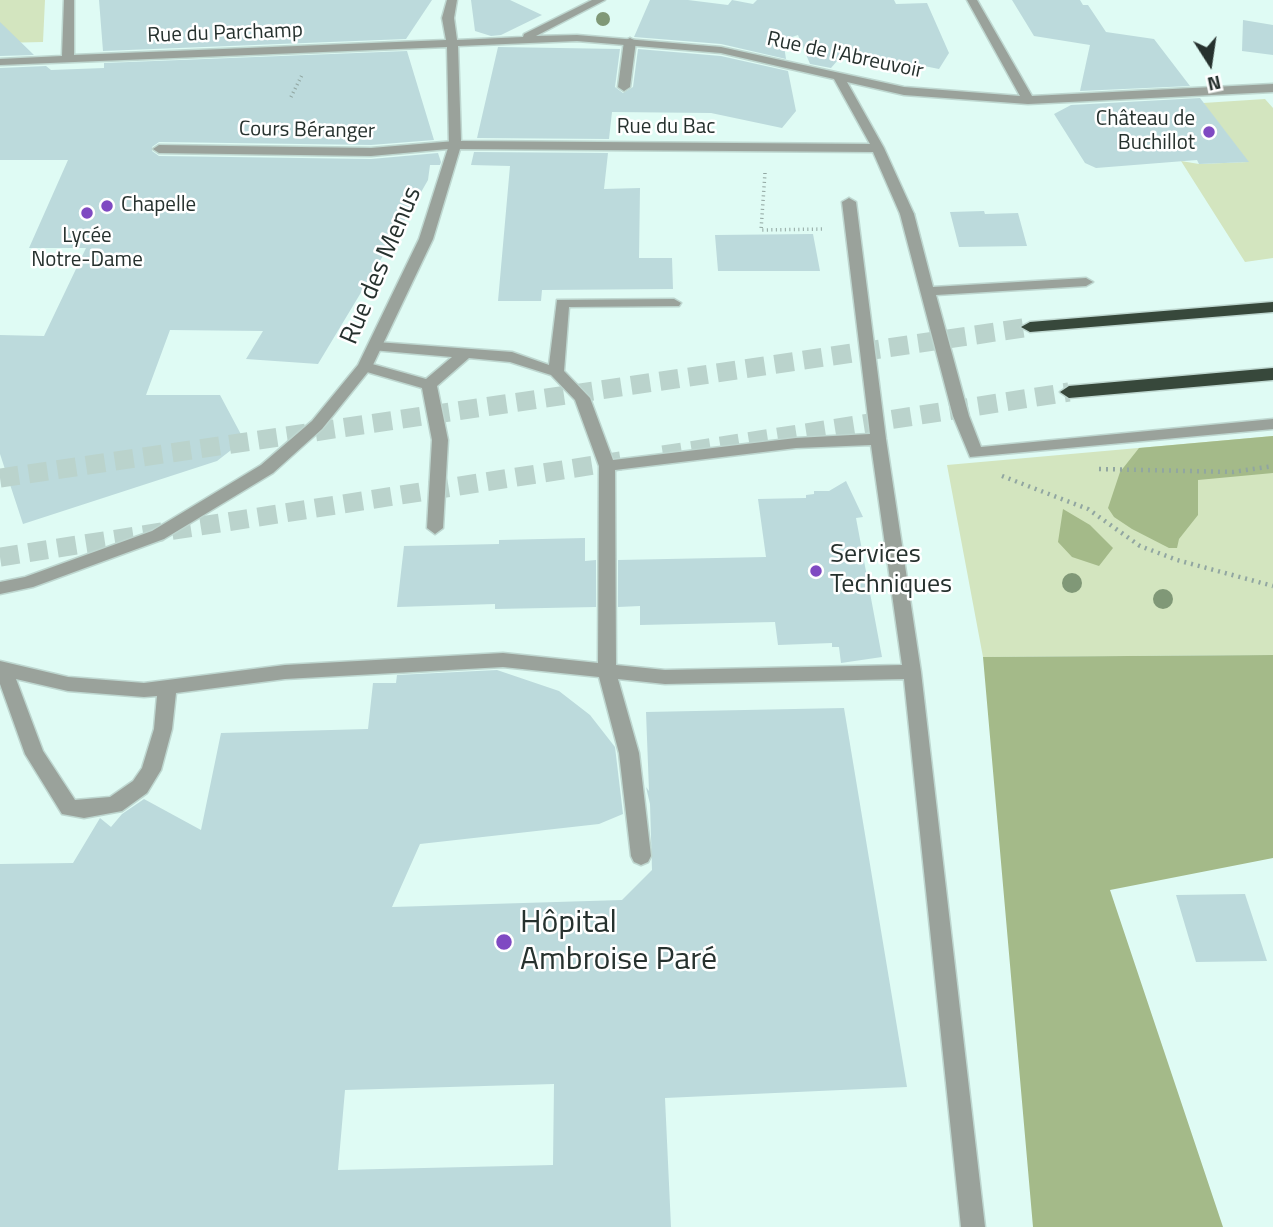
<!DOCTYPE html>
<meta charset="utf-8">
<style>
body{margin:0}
#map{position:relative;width:1273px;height:1227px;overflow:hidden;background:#dffbf4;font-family:"Titillium Web",sans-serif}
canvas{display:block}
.north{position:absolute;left:1175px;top:28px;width:70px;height:70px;-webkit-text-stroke:5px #fff;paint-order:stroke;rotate:168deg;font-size:19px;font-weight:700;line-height:28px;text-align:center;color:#26312e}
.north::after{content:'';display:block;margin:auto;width:24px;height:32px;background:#26312e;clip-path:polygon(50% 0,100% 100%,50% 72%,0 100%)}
</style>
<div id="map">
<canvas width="1273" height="1227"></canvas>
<div class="north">N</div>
</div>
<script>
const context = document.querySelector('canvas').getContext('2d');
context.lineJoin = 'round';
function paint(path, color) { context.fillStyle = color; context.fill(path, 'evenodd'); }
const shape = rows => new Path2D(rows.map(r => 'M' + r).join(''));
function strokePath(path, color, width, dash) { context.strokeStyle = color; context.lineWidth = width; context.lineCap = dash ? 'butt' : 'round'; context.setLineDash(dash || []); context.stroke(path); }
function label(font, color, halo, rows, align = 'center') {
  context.font = font + ' "Titillium Web",sans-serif'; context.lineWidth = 5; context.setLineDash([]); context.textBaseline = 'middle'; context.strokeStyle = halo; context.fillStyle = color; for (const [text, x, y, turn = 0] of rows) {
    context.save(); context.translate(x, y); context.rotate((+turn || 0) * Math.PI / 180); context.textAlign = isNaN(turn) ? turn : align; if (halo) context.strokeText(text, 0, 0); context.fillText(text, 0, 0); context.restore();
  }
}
const green = shape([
 [0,0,45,0,43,42,0,43],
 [1265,99,1273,108,1273,258,1245,262,1181,161,1199,164,1248,162,1203,103],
 [1273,436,1273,655,983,657,947,465]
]);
const forest = shape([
 [1273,436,1273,473,1198,480,1198,515,1179,539,1177,548,1169,548,1132,529,1114,517,1108,508,1120,472,1139,448],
 [1063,509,1090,525,1113,548,1099,566,1072,557,1058,542],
 [1273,655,1273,858,1110,890,1223,1227,1033,1227,983,657]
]);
const building = shape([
 [99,0,432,0,406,39,103,51],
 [471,0,510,0,542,15,501,35,491,36,475,31],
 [650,0,688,0,728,5,732,0,753,4,757,0,894,0,896,4,927,3,949,53,939,69,904,62,901,66,844,53,831,68,810,64,798,35,783,40,786,59,721,44,634,37],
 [1012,0,1080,0,1083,5,1088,5,1106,32,1154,39,1190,86,1080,91,1090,45,1034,36],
 [1243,20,1273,25,1273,55,1242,51],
 [0,22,34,55,0,56],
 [498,47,620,49,615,87,623,93,633,87,638,49,721,56,788,71,796,111,782,128,711,113,612,112,609,139,477,138],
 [407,51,434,140,371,145,159,142,152,147,152,151,159,156,371,159,438,153,441,162,440,165,430,165,428,180,416,201,318,364,246,359,263,331,170,330,146,395,220,395,244,440,217,461,23,524,0,454,0,335,44,336,86,248,29,248,68,160,0,160,0,68,46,66,51,70,104,68,104,63],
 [1200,98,1249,162,1199,164,1197,160,1096,168,1085,163,1054,114,1071,105],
 [474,152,608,153,604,189,640,188,639,258,672,258,673,289,542,290,541,301,498,301,510,166,471,165],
 [984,211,985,214,1018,213,1027,246,959,247,950,212],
 [813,234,820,271,718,271,715,235],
 [846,481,863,517,856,518,882,657,841,663,839,647,832,647,832,643,778,645,775,622,640,625,640,606,618,607,618,560,766,557,758,499,806,498,806,495,814,494,814,491,829,491],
 [585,538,585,561,596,560,596,607,495,609,495,604,397,607,404,546,499,544,499,540],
 [497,670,559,691,590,715,615,747,623,814,599,824,420,844,392,907,622,900,652,870,650,804,646,787,649,791,646,712,844,708,907,1087,665,1098,671,1227,0,1227,0,864,73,863,100,818,111,827,122,814,144,799,201,830,221,733,368,729,373,683,396,683,397,675],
 [554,1084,553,1165,338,1170,345,1090],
 [1245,894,1267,961,1196,962,1176,895]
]);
const highwayTunnel = shape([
 [663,455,1069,392],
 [0,478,1030,327],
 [0,557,627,460]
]);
const pathFar1 = shape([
 [291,97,303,73],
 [765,173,761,230,825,229]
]);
const path = shape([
 [1099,469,1233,472,1273,466],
 [1002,476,1088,509,1140,546,1177,560,1273,586]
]);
const lane = shape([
 [630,38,636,41,630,87,624,91,618,87,624,41,630,38],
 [455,141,461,145,459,148,371,156,159,153,153,149,159,145,371,148,455,141],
 [849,198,856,202,886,439,921,672,985,1227,961,1227,904,679,665,684,618,679,639,753,651,856,648,862,641,865,634,862,631,856,619,753,599,677,503,667,285,679,176,693,172,729,161,770,147,793,122,811,84,818,62,814,25,754,0,684,0,661,68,677,144,683,285,665,503,653,598,663,599,466,575,400,551,375,510,362,469,358,437,386,448,440,443,528,435,534,427,528,432,440,422,388,360,370,358,367,365,362,426,379,452,357,372,350,370,347,372,344,377,342,512,352,549,365,557,300,674,299,681,303,679,306,569,307,564,371,590,398,613,460,796,438,870,434,842,202,849,198],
 [871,445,902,665,665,670,616,665,615,470,796,448,871,445],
 [16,679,68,691,144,697,157,696,154,729,142,768,133,781,110,797,75,800,43,751,16,679],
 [907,210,914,214,933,287,1086,278,1093,282,1086,286,936,295,969,416,981,447,1273,419,1273,429,970,457,953,416,900,214,907,210]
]);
const street = shape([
 [64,0,74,0,74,55,446,40,442,18,447,0,457,0,454,18,457,40,523,37,524,34,592,0,605,0,536,36,577,35,721,47,904,87,1020,96,967,0,977,0,1032,96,1273,84,1273,92,1028,104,904,95,847,82,884,148,914,214,907,218,900,214,873,152,460,149,433,239,372,367,322,429,273,473,164,539,33,587,0,594,0,582,25,577,152,531,261,465,312,421,358,365,419,239,449,145,447,47,0,65,0,59,62,56,64,0],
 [577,41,721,53,834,79,870,144,461,141,458,46,577,41]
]);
const highway = shape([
 [1273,302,1273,312,1030,332,1021,327,1030,322,1273,302],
 [1273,368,1273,380,1069,398,1060,392,1069,386,1273,368]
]);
const trees = [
 [603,19,7],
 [1072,583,10],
 [1163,599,10]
];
const markers = [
 [1209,132,7,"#7f4ac2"],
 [107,206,7,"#7f4ac2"],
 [87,213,7,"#7f4ac2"],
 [816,571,7,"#7f4ac2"],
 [504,942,9,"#7f4ac2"]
];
const farStreetnames = [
 ["Rue du Parchamp",225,34,-2],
 ["Rue de l'Abreuvoir",845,56,12],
 ["Rue du Bac",666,128],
 ["Cours Béranger",307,131,1]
];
const farPoinames = [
 ["Château de",1195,120],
 ["Buchillot",1195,144],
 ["Chapelle",121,206,"left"],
 ["Lycée",87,237,"center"],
 ["Notre-Dame",87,261,"center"]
];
const streetNames = [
 ["Rue des Menus",382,266,-67]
];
const poiNames = [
 ["Services",830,556],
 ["Techniques",830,586]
];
const nearPoinames = [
 ["Hôpital",520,924],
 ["Ambroise Paré",520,961]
];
paint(green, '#d3e5bf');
paint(forest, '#a4ba89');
paint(building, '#bcdadc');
strokePath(highwayTunnel, '#bad3cc', 19, [19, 10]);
strokePath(lane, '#bed7d0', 3);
strokePath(street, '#bed7d0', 3);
strokePath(highway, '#bed7d0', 3);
strokePath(pathFar1, '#91a6a1', 3.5, [1, 3.5]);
strokePath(path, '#91a6a1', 4.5, [2, 5]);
paint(lane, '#9aa29b');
paint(street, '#9aa29b');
paint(highway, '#37483b');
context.fillStyle = '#809877';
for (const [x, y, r] of trees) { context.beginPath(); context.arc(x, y, r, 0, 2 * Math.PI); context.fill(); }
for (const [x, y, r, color] of markers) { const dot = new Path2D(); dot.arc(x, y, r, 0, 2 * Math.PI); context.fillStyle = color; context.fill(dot); strokePath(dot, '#fff', 2.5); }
label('21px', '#26312e', '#fff', farStreetnames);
label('21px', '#26312e', '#fff', farPoinames, 'right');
label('26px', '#26312e', '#fff', streetNames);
label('26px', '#26312e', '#fff', poiNames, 'left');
label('32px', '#26312e', '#fff', nearPoinames, 'left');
</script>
